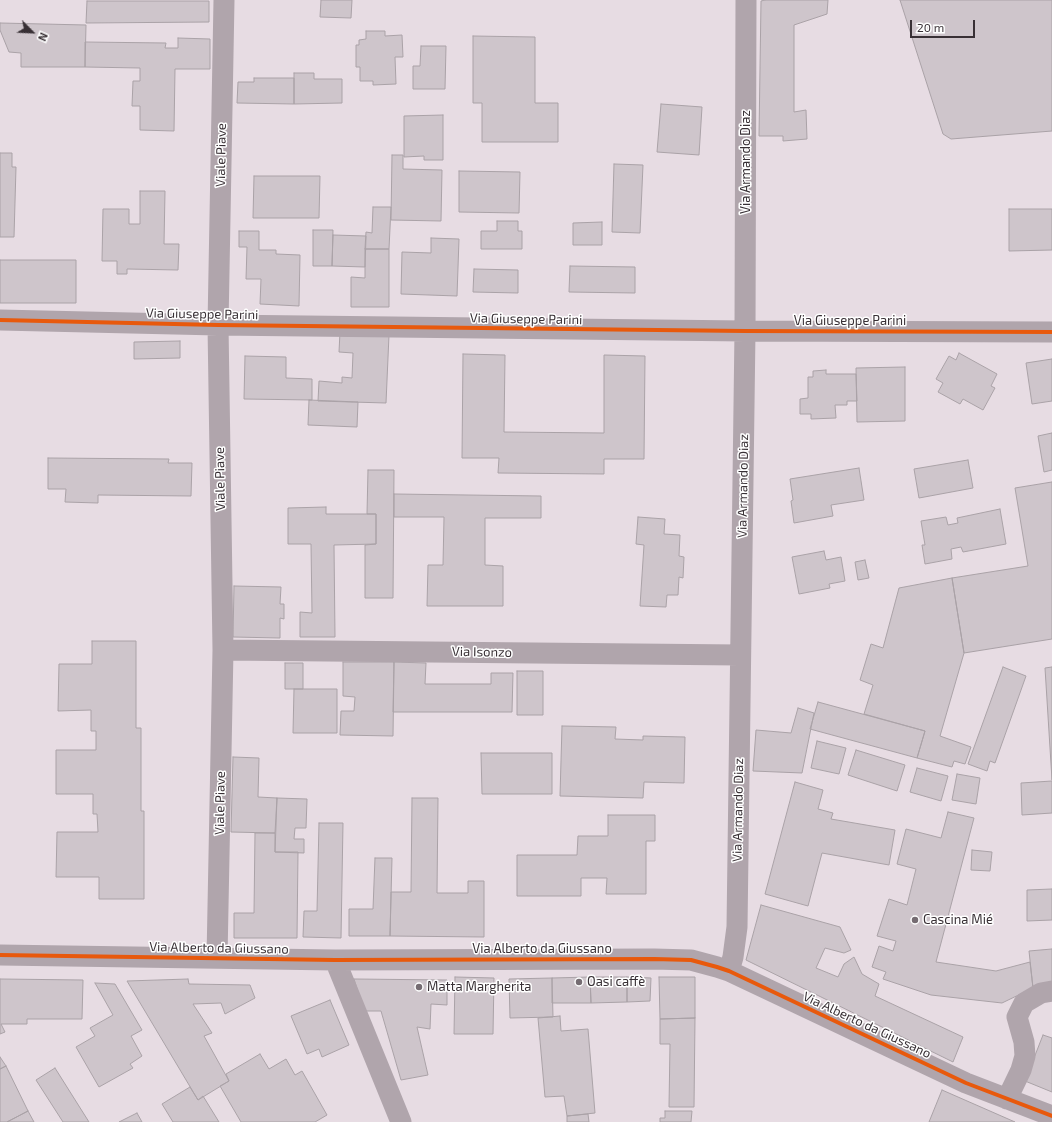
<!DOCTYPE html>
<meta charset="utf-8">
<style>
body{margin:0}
#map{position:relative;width:1052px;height:1122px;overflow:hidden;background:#e7dce3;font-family:"Exo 2",sans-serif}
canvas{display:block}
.north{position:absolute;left:12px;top:12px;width:40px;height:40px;-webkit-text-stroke:3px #fff;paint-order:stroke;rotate:114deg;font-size:11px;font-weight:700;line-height:16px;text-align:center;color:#383035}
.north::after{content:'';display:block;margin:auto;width:14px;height:18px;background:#383035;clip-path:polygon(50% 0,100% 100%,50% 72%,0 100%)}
.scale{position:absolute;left:910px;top:20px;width:65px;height:18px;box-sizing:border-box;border:2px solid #383035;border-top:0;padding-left:5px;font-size:12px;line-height:14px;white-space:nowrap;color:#383035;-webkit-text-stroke:3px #fff;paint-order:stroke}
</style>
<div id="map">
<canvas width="1052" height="1122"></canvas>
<div class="north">N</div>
<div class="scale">20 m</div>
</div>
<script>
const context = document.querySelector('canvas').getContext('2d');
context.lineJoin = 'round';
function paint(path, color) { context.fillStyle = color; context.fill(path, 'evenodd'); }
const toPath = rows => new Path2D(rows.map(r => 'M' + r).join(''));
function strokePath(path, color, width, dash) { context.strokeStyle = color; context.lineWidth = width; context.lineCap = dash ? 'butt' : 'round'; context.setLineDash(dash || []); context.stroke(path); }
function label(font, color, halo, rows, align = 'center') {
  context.font = font + ' "Exo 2",sans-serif'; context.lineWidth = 3; context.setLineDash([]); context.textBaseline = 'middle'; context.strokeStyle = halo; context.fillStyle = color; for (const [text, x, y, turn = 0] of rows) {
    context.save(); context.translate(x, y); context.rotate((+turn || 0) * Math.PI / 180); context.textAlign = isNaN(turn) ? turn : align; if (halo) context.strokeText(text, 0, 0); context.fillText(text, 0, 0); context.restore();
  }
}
const building = toPath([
 [321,0,352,0,351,18,320,17,321,0],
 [765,0,828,0,827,14,794,25,794,112,806,110,807,139,783,141,783,136,759,136,761,1,765,0],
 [900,0,1052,0,1052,131,951,139,943,134,900,0],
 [87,1,209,1,209,22,86,23,87,1],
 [0,23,86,25,85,67,21,67,21,53,9,52,0,30,0,23],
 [366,31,385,31,385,36,402,35,403,57,395,57,396,84,373,85,373,81,360,81,360,67,356,67,356,45,359,45,359,40,366,39,366,31],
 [473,36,535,37,535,103,558,103,558,142,482,142,482,103,473,103,473,36],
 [178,38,210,39,210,69,175,69,174,131,140,130,140,106,132,106,133,81,140,81,140,68,85,67,85,42,166,43,165,48,178,48,178,38],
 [421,46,446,46,445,89,413,89,413,66,420,66,421,46],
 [294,73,314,73,314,79,342,79,342,103,294,104,294,73],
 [254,78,294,78,294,104,237,103,238,82,254,82,254,78],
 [661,104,702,107,699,155,657,152,661,104],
 [443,115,443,160,424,160,424,156,404,157,404,116,443,115],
 [0,153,12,153,12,167,16,167,14,237,0,237,0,153],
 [392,155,403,155,403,169,442,170,441,221,391,220,392,155],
 [614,164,643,165,640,233,612,232,614,164],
 [459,171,520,172,519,213,459,212,459,171],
 [254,176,320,176,319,218,253,218,254,176],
 [140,191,165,191,164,244,179,244,178,270,127,269,127,274,117,274,117,261,102,261,103,209,129,209,129,224,140,224,140,191],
 [373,207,391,207,389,249,365,249,366,232,372,233,373,207],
 [1009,209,1052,209,1052,250,1009,251,1009,209],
 [497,221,518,221,518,231,522,231,522,249,481,249,481,231,497,231,497,221],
 [602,222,602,245,573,245,573,223,602,222],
 [313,230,333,230,332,266,313,266,313,230],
 [239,231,259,231,259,250,276,250,276,254,300,255,299,306,260,304,261,279,246,279,247,247,239,247,239,231],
 [333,235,366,236,365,267,332,266,333,235],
 [431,238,459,239,457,296,401,294,402,252,431,253,431,238],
 [365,249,389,249,389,307,351,307,351,277,365,278,365,249],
 [0,260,76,260,76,303,0,303,0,260],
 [570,266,635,267,635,293,569,292,570,266],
 [474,269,518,270,518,293,473,292,474,269],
 [340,332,389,335,386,403,318,401,319,381,342,383,342,377,352,378,353,353,339,352,340,332],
 [180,341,180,358,134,359,134,342,180,341],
 [959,353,997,374,991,386,995,388,983,410,963,399,960,404,938,392,943,383,936,379,949,356,956,360,959,353],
 [463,354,505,355,504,432,604,433,604,355,645,356,644,459,604,459,604,474,498,473,499,458,462,458,463,354],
 [245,356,286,357,286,378,312,379,312,400,244,399,245,356],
 [1052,359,1052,401,1032,404,1026,363,1052,359],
 [905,367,905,421,857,422,856,368,905,367],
 [826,370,826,374,856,374,857,401,847,401,847,405,835,405,836,418,811,419,811,414,800,414,800,399,808,398,808,377,813,377,813,371,826,370],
 [309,400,358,402,357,427,308,425,309,400],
 [1052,433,1052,470,1044,472,1038,436,1052,433],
 [48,458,169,459,168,463,192,463,191,496,98,495,98,503,65,502,66,489,48,489,48,458],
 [968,460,973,488,919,498,914,469,968,460],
 [859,468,864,500,831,505,833,516,794,523,791,501,793,500,790,479,859,468],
 [368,470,394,470,393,598,365,598,365,545,376,544,376,514,367,514,368,470],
 [1052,482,1052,639,964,653,952,578,1028,566,1015,488,1052,482],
 [394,494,541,496,541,518,485,518,485,565,503,566,503,606,427,606,428,565,443,565,444,517,394,517,394,494],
 [326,507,326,514,376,514,376,544,334,545,335,637,300,637,300,612,312,613,311,544,288,544,288,508,326,507],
 [1000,509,1006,544,963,552,961,547,951,549,952,559,925,564,922,545,925,545,921,521,946,517,948,525,958,523,957,518,1000,509],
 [638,517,665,519,664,534,680,535,679,556,684,557,683,578,679,577,678,595,667,595,666,607,640,606,644,545,636,544,638,517],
 [824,551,826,560,841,557,845,581,829,584,830,588,799,594,792,557,824,551],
 [865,560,869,578,858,580,855,562,865,560],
 [952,578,964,653,940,736,971,747,965,764,954,761,952,767,917,758,925,731,864,714,873,685,860,680,871,644,883,648,899,588,952,578],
 [234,586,281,587,280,604,284,604,284,619,280,618,280,638,233,637,234,586],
 [92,641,136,641,136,728,141,728,141,811,144,811,144,899,99,899,99,877,56,877,57,832,98,832,97,814,93,814,93,794,56,794,56,750,96,750,96,731,91,731,91,710,58,711,59,664,92,664,92,641],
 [343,662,394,662,393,736,340,735,341,711,354,711,355,697,343,696,343,662],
 [394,662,426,663,425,684,491,684,491,673,513,673,512,712,393,712,394,662],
 [285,663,303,663,303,689,285,689,285,663],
 [1003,667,1026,676,995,763,990,761,987,771,968,764,1003,667],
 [1052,667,1052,780,1045,668,1052,667],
 [517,671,543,671,543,715,517,715,517,671],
 [294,689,337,689,337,733,293,733,294,689],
 [818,702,925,731,917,758,810,729,818,702],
 [798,708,814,713,802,773,753,771,756,730,791,733,798,708],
 [562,726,616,727,615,739,643,740,643,736,685,737,684,783,644,782,643,798,560,796,562,726],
 [817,741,846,748,839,774,811,768,817,741],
 [856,750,905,765,897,791,848,775,856,750],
 [481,753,552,753,552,794,482,794,481,753],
 [233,757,259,758,258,797,277,798,275,833,231,832,233,757],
 [917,768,948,776,941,801,910,792,917,768],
 [957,774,980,778,976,804,952,800,957,774],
 [1052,781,1052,813,1022,815,1021,783,1052,781],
 [795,782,823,790,818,809,833,813,831,819,895,830,889,865,822,853,808,906,765,894,795,782],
 [277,798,307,799,306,828,295,828,294,839,304,839,304,853,275,852,277,798],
 [412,798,438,798,437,893,468,893,468,881,484,881,484,937,390,936,391,892,411,892,412,798],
 [948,812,974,818,936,962,996,971,1030,962,1033,988,1002,1003,931,995,883,979,886,972,872,967,879,946,893,951,896,941,877,936,889,899,907,905,916,869,897,864,906,829,941,838,948,812],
 [608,815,655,815,655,841,646,841,646,894,606,894,607,878,581,878,581,896,517,896,517,855,577,855,578,836,608,836,608,815],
 [319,823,343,823,341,938,303,937,304,911,317,911,319,823],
 [255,833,275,833,275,852,298,852,297,938,234,938,234,913,254,913,255,833],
 [972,850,992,852,990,871,971,870,972,850],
 [375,858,392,858,390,936,349,936,349,909,373,909,375,858],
 [1052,889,1052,920,1027,921,1027,890,1052,889],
 [761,905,840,927,851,950,844,953,825,948,816,968,838,977,844,964,854,957,862,974,879,984,875,996,963,1037,953,1062,746,960,761,905],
 [1052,949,1052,982,1033,988,1029,951,1052,949],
 [455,977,494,978,493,1034,454,1034,455,977],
 [590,977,627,977,627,1002,591,1003,590,977],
 [590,977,591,1003,552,1003,552,978,590,977],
 [627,977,651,978,650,1001,627,1002,627,977],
 [659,977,695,977,695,1018,660,1019,659,977],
 [552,978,553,1017,510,1018,509,979,552,978],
 [0,979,83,980,82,1019,27,1019,27,1024,1,1024,5,1032,0,1034,0,979],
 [188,979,189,984,250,985,255,998,225,1014,221,1003,193,1004,212,1033,204,1036,229,1081,198,1100,127,981,188,979],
 [354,979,447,980,447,1005,431,1004,430,1029,417,1027,428,1075,401,1080,381,1011,364,1011,354,979],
 [95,983,115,984,142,1030,131,1036,142,1056,130,1064,133,1068,99,1087,76,1047,95,1036,90,1028,113,1015,95,983],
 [330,1000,349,1045,322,1057,319,1049,307,1054,291,1016,330,1000],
 [560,1016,561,1031,588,1029,595,1113,567,1116,564,1096,545,1097,538,1018,560,1016],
 [695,1018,694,1107,669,1107,670,1044,660,1044,660,1019,695,1018],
 [1043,1035,1052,1038,1052,1092,1025,1081,1043,1035],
 [260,1054,269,1069,286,1059,295,1075,302,1071,327,1115,315,1122,241,1122,220,1086,229,1081,226,1074,260,1054],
 [0,1057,6,1066,0,1069,0,1057],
 [6,1066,28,1111,7,1122,0,1122,0,1069,6,1066],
 [55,1068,89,1122,63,1122,36,1080,55,1068],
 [190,1087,198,1100,203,1096,219,1122,173,1122,162,1104,190,1087],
 [942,1090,1015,1122,929,1122,942,1090],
 [28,1111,34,1122,7,1122,28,1111],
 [665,1111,692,1111,691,1122,660,1122,660,1118,665,1118,665,1111],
 [137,1113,142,1122,119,1122,137,1113],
 [588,1114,589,1122,567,1122,567,1116,588,1114]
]);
const minor = toPath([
 [0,320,218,325,745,331,1052,332],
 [223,650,740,655],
 [0,955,335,960,654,959,691,960,717,967,729,971,966,1083,1052,1116],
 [217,958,223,650,218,325,224,0],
 [335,960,401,1122],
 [729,971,733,957,737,927,745,331,746,0],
 [1007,1099,1021,1070,1025,1056,1024,1042,1017,1017,1024,1003,1041,993,1052,991]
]);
const cycleway = toPath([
 [0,320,218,325,745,331,1052,332],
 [0,955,335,960,654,959,691,960,717,967,729,971,966,1083,1052,1116]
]);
const markers = [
 [915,920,4,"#756c72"],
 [579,982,4,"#756c72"],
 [419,987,4,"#756c72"]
];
const streetNames = [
 ["Viale Piave",221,155,-89],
 ["Via Armando Diaz",746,162,-90],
 ["Via Giuseppe Parini",202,314,1],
 ["Via Giuseppe Parini",526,319,1],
 ["Via Giuseppe Parini",850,321],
 ["Viale Piave",220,479,-91],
 ["Via Armando Diaz",743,486,-89],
 ["Via Isonzo",482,652,1],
 ["Viale Piave",220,803,-89],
 ["Via Armando Diaz",738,810,-89],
 ["Via Alberto da Giussano",219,948,1],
 ["Via Alberto da Giussano",542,949],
 ["Via Alberto da Giussano",867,1025,25]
];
const poiNames = [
 ["Cascina Mié",923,920],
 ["Oasi caffè",587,982],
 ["Matta Margherita",427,987]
];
paint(building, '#cec5cb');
strokePath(building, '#aaa2a7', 1);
strokePath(minor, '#b0a5ac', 21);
strokePath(cycleway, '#e8590c', 4);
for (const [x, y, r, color] of markers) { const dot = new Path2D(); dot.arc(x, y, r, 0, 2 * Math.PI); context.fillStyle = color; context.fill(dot); strokePath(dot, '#fff', 1.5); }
label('13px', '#383035', '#fff', streetNames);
label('13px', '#383035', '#fff', poiNames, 'left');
</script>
